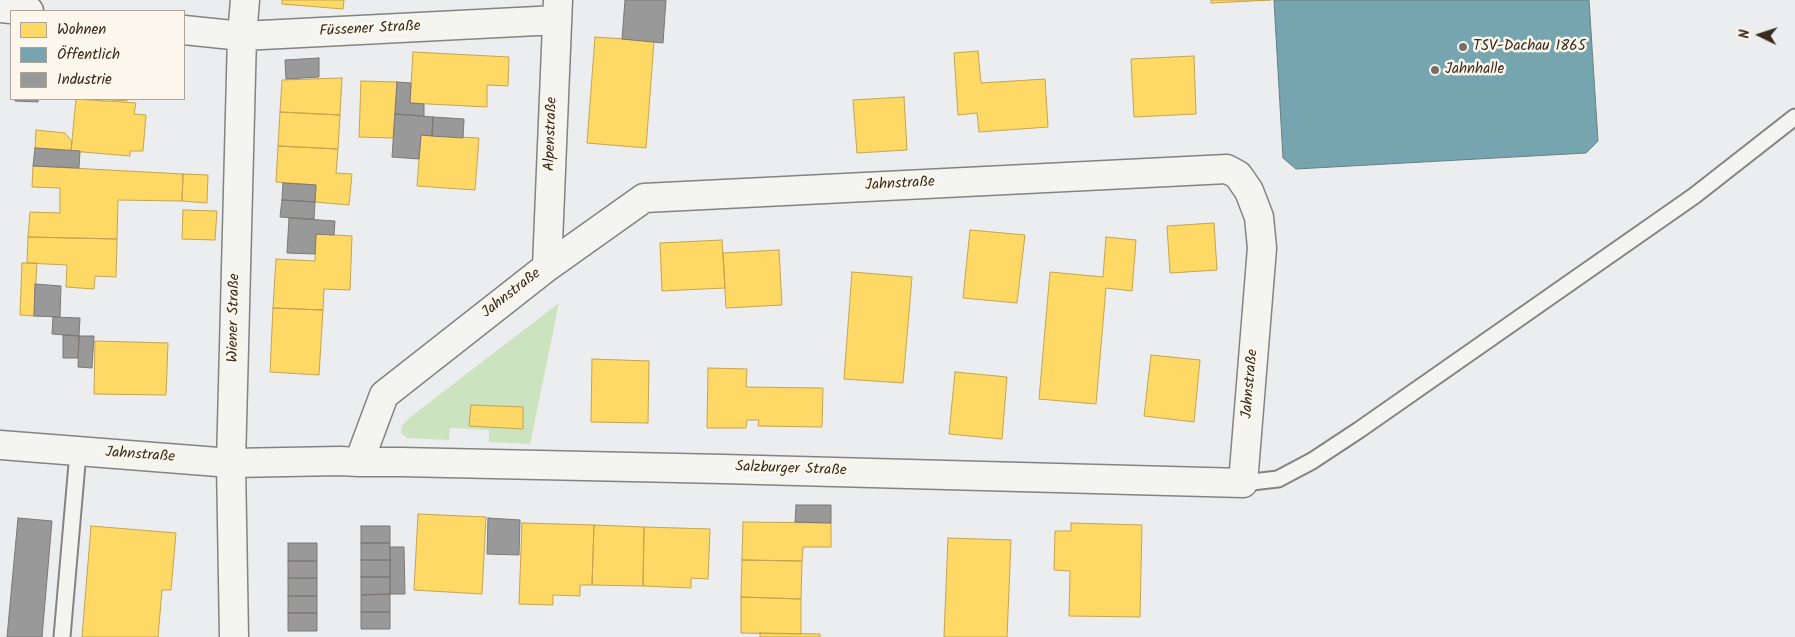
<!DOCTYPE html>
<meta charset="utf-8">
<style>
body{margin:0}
#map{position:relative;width:1795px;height:637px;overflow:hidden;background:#ebedef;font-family:Kalam,sans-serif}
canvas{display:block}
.legend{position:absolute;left:10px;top:10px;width:175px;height:90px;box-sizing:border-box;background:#fbf7ec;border:1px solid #aea59a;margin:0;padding:6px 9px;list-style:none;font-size:15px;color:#3b2a1e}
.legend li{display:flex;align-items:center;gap:10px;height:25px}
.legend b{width:25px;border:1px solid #aea59a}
.north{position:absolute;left:1735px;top:10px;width:50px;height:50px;-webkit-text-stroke:4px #fbf7ec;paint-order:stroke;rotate:274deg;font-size:14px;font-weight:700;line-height:20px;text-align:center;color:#3b2a1e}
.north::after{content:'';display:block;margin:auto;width:18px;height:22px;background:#3b2a1e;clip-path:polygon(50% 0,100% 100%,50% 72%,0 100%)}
</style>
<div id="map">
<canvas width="1795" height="637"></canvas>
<ul class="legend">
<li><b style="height:14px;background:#ffd966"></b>Wohnen</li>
<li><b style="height:14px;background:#76a5af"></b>Öffentlich</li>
<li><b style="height:14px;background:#999"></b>Industrie</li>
</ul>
<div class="north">N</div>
</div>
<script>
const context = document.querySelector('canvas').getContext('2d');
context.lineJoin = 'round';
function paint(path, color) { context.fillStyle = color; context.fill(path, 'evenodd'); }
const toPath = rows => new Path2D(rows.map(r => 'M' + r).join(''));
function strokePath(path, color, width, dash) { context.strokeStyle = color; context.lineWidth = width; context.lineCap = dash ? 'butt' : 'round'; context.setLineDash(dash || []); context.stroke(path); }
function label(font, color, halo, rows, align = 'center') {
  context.font = font + ' Kalam,sans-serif'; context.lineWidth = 5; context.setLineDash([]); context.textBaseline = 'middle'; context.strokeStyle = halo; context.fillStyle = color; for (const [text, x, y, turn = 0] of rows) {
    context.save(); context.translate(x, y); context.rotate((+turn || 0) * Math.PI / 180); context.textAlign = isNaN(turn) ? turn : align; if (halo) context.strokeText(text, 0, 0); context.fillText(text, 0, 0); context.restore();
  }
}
const green = toPath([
 [559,303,530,444,489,442,489,430,450,428,449,440,407,438,401,433,402,426,409,418]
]);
const homes = toPath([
 [282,0,344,0,343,9,282,4,282,0],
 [1211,0,1271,0,1211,3,1211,0],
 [595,37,654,41,646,148,587,143,595,37],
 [978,51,981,83,1045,79,1048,127,979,132,977,113,958,115,954,53,978,51],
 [413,52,509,57,508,86,487,85,487,107,410,103,413,52],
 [1194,56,1196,114,1134,117,1131,59,1194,56],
 [342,78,340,115,280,112,282,80,342,78],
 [361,81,397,82,393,138,359,137,361,81],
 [904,97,907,150,857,153,853,100,904,97],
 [76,99,136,103,134,114,146,115,143,151,130,151,130,156,71,151,76,99],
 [96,99,127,99,127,101,96,99],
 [280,112,340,115,338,149,278,146,280,112],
 [36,130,65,133,72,142,71,151,35,148,36,130],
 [421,135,479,138,475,190,417,186,421,135],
 [278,146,338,149,336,173,352,174,349,205,315,202,316,185,276,182,278,146],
 [33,166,183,174,182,201,118,200,117,239,28,237,30,212,60,213,60,188,32,187,33,166],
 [183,174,208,175,207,203,182,201,183,174],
 [183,210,217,211,215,240,182,239,183,210],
 [1214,223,1217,270,1170,273,1167,226,1214,223],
 [970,230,1025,235,1017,303,963,298,970,230],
 [316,234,352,236,350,290,324,289,323,310,273,308,276,259,315,261,316,234],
 [28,237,117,239,116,277,95,276,94,289,66,287,67,265,27,263,28,237],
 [1106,237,1136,240,1132,291,1106,288,1096,404,1039,399,1050,272,1103,277,1106,237],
 [722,240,725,288,662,291,660,243,722,240],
 [779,250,782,305,726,308,723,253,779,250],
 [22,263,37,263,34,316,20,315,22,263],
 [852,272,912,277,903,383,844,379,852,272],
 [273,308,323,310,319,375,270,372,273,308],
 [95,341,168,343,166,395,94,394,95,341],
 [1151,355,1200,360,1194,422,1144,416,1151,355],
 [592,359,649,361,648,423,591,422,592,359],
 [708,368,747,369,746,387,823,388,822,427,758,426,759,420,747,420,746,428,707,428,708,368],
 [955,372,1007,377,1002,439,949,434,955,372],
 [471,405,523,407,523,429,469,426,471,405],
 [418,514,486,517,482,594,414,590,418,514],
 [743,522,831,523,831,547,803,547,802,561,742,560,743,522],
 [522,523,594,525,592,585,580,585,580,596,553,595,553,605,519,604,522,523],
 [1071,523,1142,525,1140,617,1069,616,1070,571,1054,570,1055,531,1071,531,1071,523],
 [594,525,644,527,643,586,592,585,594,525],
 [91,526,176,533,171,590,162,590,158,637,82,637,91,526],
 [644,527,710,529,708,579,691,578,691,588,643,586,644,527],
 [948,538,1011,540,1007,637,944,637,948,538],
 [742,560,802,561,801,599,741,597,742,560],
 [741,597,801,599,801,634,741,633,741,597],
 [760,633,820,634,820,637,760,637,760,633]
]);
const public = toPath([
 [1274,0,1589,0,1598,141,1586,153,1296,169,1283,158,1274,0]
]);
const industry = toPath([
 [625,0,666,0,663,43,622,39,625,0],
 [319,58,319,77,286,79,285,60,319,58],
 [397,82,411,83,410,103,424,104,424,116,395,114,397,82],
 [15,99,38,99,38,102,15,101,15,99],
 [395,114,433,117,432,136,421,135,419,159,392,157,395,114],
 [433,117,464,119,463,138,432,136,433,117],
 [35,148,80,151,79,168,33,166,35,148],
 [283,183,316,185,315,202,282,200,283,183],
 [282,200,315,202,314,219,280,217,282,200],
 [289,218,335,221,334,235,316,234,315,254,287,253,289,218],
 [35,284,61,286,60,317,34,316,35,284],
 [53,317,80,318,79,336,52,334,53,317],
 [63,335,79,336,78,358,63,358,63,335],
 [79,336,94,336,92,368,78,367,79,336],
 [796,505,831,505,831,523,795,522,796,505],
 [18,518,52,521,42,637,7,637,18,518],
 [488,518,520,520,519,555,487,554,488,518],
 [361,526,390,526,390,543,361,543,361,526],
 [288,543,317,543,317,561,288,561,288,543],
 [361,543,390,543,390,560,361,560,361,543],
 [390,547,404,547,405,594,390,594,390,547],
 [361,560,390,560,390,577,361,577,361,560],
 [288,561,317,561,317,578,288,578,288,561],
 [361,577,390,577,390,594,361,595,361,577],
 [288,578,317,578,317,596,288,596,288,578],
 [390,594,390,612,361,612,361,595,390,594],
 [288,596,317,596,317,613,288,613,288,596],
 [361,612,390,612,390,629,361,629,361,612],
 [288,613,317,613,317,631,288,631,288,613]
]);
const lane = toPath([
 [1243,483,1278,479,1312,461,1359,430,1694,196,1795,117],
 [62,637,78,452]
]);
const street = toPath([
 [0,8,29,11],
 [184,30,242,36,557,20],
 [547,267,558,0],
 [0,445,231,463,340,461,359,462,401,462,723,469,1243,483,1262,248,1259,217,1249,191,1238,175,1227,169,644,198,547,267,384,395,359,462],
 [234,637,231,463,242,36,245,0]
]);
const markers = [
 [1463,47,5,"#796e67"],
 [1435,70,5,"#796e67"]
];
const streetNames = [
 ["Füssener Straße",370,30,-3],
 ["Alpenstraße",552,134,-88],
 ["Jahnstraße",900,185,-3],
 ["Jahnstraße",512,294,-38],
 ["Wiener Straße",235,318,-89],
 ["Jahnstraße",1251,384,-85],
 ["Jahnstraße",140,456,4],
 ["Salzburger Straße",791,470,2]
];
const poiNames = [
 ["TSV-Dachau 1865",1473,47],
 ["Jahnhalle",1445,70]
];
paint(green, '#cbe3be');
paint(homes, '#ffd966');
strokePath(homes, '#c4a450', 1);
paint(public, '#76a5af');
strokePath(public, '#648084', 1);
paint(industry, '#999');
strokePath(industry, '#7d7874', 1);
strokePath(lane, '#858381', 19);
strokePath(street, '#858381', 31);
strokePath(lane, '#f4f4f1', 15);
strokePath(street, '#f4f4f1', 28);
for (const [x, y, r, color] of markers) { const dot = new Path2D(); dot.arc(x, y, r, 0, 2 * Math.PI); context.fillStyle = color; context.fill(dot); strokePath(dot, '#fbf7ec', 2); }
label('15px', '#3b2a1e', '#fbf7ec', streetNames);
label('15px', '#3b2a1e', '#fbf7ec', poiNames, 'left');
</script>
